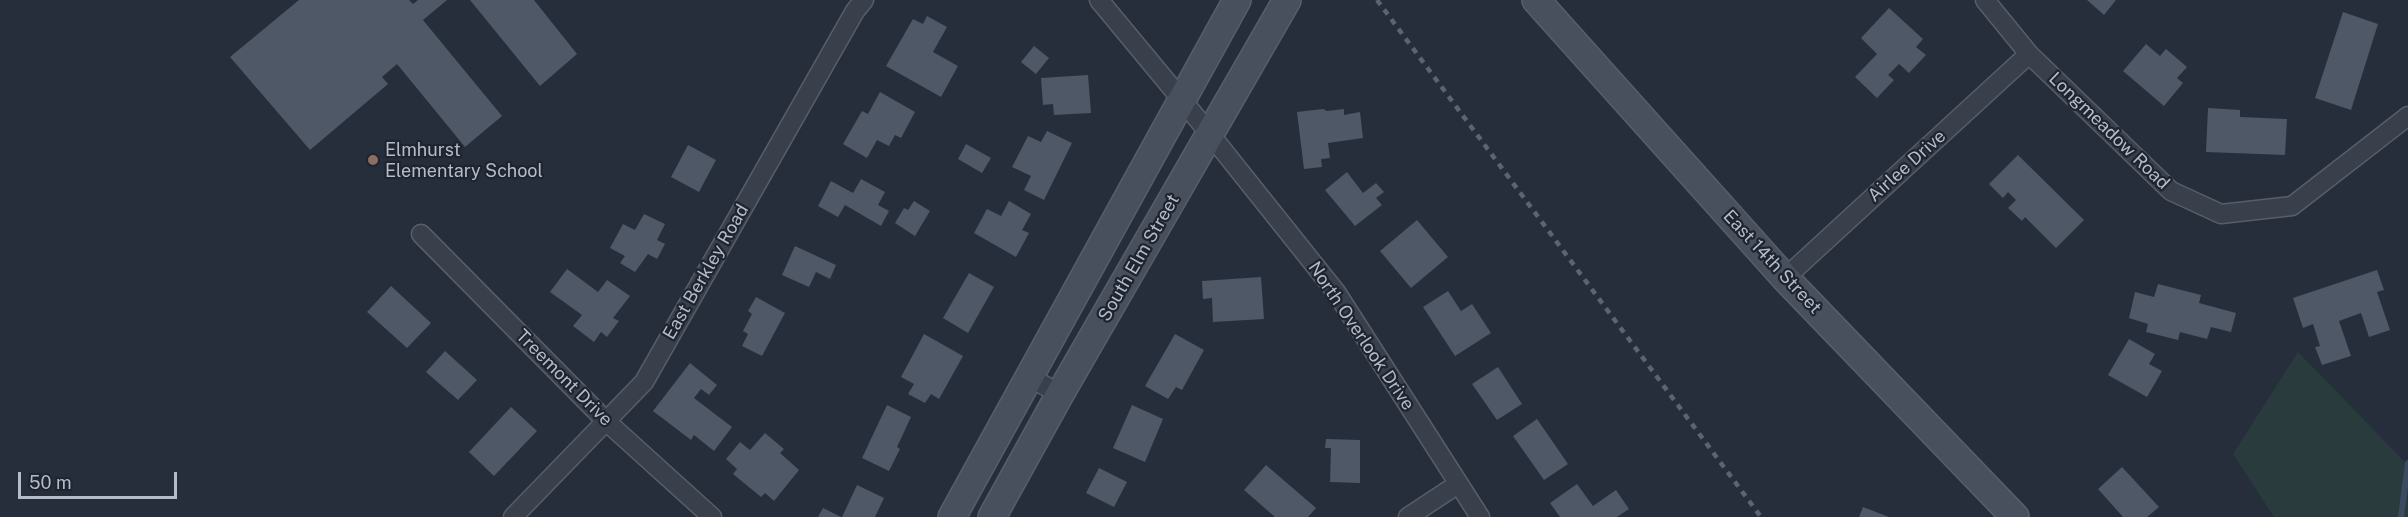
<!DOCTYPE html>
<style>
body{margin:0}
#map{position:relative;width:2408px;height:517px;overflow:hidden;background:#262e3b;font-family:"Public Sans",sans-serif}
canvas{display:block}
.scale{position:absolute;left:18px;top:472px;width:159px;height:27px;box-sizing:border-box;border:3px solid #b5bbc7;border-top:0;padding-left:8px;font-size:18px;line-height:21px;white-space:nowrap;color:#b5bbc7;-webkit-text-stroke:4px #1f2530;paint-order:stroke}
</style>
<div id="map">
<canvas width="2408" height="517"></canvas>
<div class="scale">50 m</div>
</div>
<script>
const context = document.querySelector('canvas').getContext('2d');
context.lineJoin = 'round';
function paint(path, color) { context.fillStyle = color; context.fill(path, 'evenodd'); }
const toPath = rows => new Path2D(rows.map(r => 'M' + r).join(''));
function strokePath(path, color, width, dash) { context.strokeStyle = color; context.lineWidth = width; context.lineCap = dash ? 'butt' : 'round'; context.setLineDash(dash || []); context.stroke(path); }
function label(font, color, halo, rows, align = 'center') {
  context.font = font + ' "Public Sans",sans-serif'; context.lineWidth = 4.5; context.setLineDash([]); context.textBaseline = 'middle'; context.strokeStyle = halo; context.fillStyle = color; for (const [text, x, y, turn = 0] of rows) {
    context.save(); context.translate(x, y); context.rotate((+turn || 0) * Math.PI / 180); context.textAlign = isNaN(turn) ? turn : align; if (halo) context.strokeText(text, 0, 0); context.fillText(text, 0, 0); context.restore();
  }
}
const green = toPath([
 [2298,352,2407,464,2408,463,2408,517,2274,517,2233,454]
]);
const stream = toPath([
 [2401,517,2408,463]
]);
const building = toPath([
 [299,0,409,0,413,4,418,0,447,0,423,20,502,116,465,147,397,64,382,77,388,84,310,150,230,57],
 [470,0,534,0,577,54,540,86],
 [2087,0,2116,0,2104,15],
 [1889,8,1923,39,1916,47,1926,55,1909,73,1899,64,1888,75,1894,80,1877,98,1855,77,1877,54,1861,38],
 [2343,12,2378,24,2351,110,2315,98],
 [927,16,947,27,933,52,958,66,941,97,886,66,913,19,923,24],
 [2146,44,2160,56,2166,49,2187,67,2177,78,2183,83,2164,106,2123,71],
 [1034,46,1049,58,1036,74,1021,62],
 [1088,75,1091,113,1054,115,1053,104,1043,105,1041,78],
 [880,92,915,112,901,138,895,135,889,146,877,140,867,158,843,144,862,111,868,114],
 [2208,108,2240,110,2240,117,2287,119,2285,155,2206,152],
 [1323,109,1327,111,1344,109,1344,115,1360,112,1363,138,1328,143,1330,158,1321,159,1322,167,1304,169,1297,112],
 [1047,131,1072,143,1044,200,1024,190,1031,176,1012,167,1028,136,1041,142],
 [966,144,991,158,982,173,958,159],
 [688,145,716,160,699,192,671,177],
 [2018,155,2084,220,2056,248,2025,217,2022,221,2008,208,2016,200,2008,192,2003,198,1989,184],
 [1347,172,1363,193,1376,183,1384,192,1376,198,1382,205,1355,226,1325,190],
 [861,179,885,192,878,205,889,211,881,226,845,205,838,217,818,206,831,181,853,193],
 [914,201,930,211,915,236,895,223,904,208,908,210],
 [1009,201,1031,214,1022,230,1029,233,1016,257,974,233,987,209,1001,216],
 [644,214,665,224,657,240,665,244,657,259,648,254,635,272,620,263,625,256,610,248,623,224,635,230],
 [1417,220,1448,257,1411,288,1380,251],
 [795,246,836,265,830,279,816,272,809,287,782,275],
 [567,269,598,292,607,280,630,296,613,318,619,321,607,337,601,332,594,342,573,326,582,315,550,292],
 [2377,270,2384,290,2377,292,2390,330,2369,337,2361,313,2339,321,2351,356,2322,365,2315,347,2320,346,2313,324,2303,328,2293,298],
 [969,273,994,287,968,333,943,318],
 [1261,277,1264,319,1213,322,1212,298,1203,299,1202,281],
 [2158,284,2201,295,2199,303,2236,313,2231,332,2211,327,2207,339,2180,332,2178,340,2146,332,2148,324,2129,318,2135,292,2154,297],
 [391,286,431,323,407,348,367,312],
 [1448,291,1461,311,1472,304,1491,333,1455,356,1423,307],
 [756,297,785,313,762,356,742,346,748,334,743,331,752,314,748,311],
 [924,334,963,356,939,399,931,394,925,403,908,394,914,384,901,377],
 [1175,334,1204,350,1182,390,1176,387,1168,399,1145,386],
 [2129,339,2155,354,2149,364,2162,371,2147,397,2108,375],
 [445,351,477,380,458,400,426,372],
 [690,363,717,385,709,395,701,389,694,398,732,427,714,451,694,435,691,440,653,411],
 [1498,367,1522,404,1497,420,1472,384],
 [887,405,911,417,897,447,900,449,889,471,862,458],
 [1132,405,1163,419,1145,462,1113,448],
 [511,407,537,431,494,476,469,452],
 [1537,419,1568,464,1544,480,1513,436],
 [765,433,784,449,780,453,799,470,774,501,765,493,761,497,733,474,737,469,726,459,740,442,750,450],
 [1326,439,1360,440,1360,483,1330,482,1331,448,1325,448],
 [1266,465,1316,508,1308,517,1275,517,1244,490],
 [2122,467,2159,507,2147,517,2123,517,2098,489],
 [1099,468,1127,482,1114,507,1086,493],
 [1577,484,1593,506,1616,490,1629,509,1617,517,1560,517,1550,503],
 [857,485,884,498,875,517,842,517],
 [1863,507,1889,517,1859,517],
 [823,508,841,517,818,517]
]);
const street = toPath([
 [1099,0,1210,134,1336,292,1480,517],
 [1985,0,2029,54,2171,191,2221,214,2292,206,2408,116],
 [421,234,607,422,712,517],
 [1785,278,2029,54],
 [1029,377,1060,394],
 [513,517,644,382,855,11,864,0],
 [1408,517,1458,484]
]);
const secondary = toPath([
 [1536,0,1785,278,2015,517],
 [952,517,1237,0],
 [992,517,1060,394,1287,0]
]);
const rail = toPath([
 [1377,0,1761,517]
]);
const markers = [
 [373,160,6,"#8d6e63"]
];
const streetNames = [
 ["Longmeadow Road",2109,131,44],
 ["Airlee Drive",1907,166,-42],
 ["South Elm Street",1139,258,-60],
 ["East 14th Street",1772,262,47],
 ["East Berkley Road",706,272,-60],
 ["North Overlook Drive",1361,336,56],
 ["Treemont Drive",564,378,45]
];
const poiNames = [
 ["Elmhurst",385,150],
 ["Elementary School",385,171]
];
paint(green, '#293b3d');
strokePath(stream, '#3d4b62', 6);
paint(building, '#4e5867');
strokePath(street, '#585e69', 21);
strokePath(secondary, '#585e69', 30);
strokePath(street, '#3a404b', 18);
strokePath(secondary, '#48505e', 27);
strokePath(rail, '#5c6472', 4.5, [6, 6]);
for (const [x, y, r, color] of markers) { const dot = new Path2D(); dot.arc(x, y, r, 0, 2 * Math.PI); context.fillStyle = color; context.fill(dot); strokePath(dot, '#1f2530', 2); }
label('18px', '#b5bbc7', '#1f2530', streetNames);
label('18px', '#b5bbc7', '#1f2530', poiNames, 'left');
</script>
